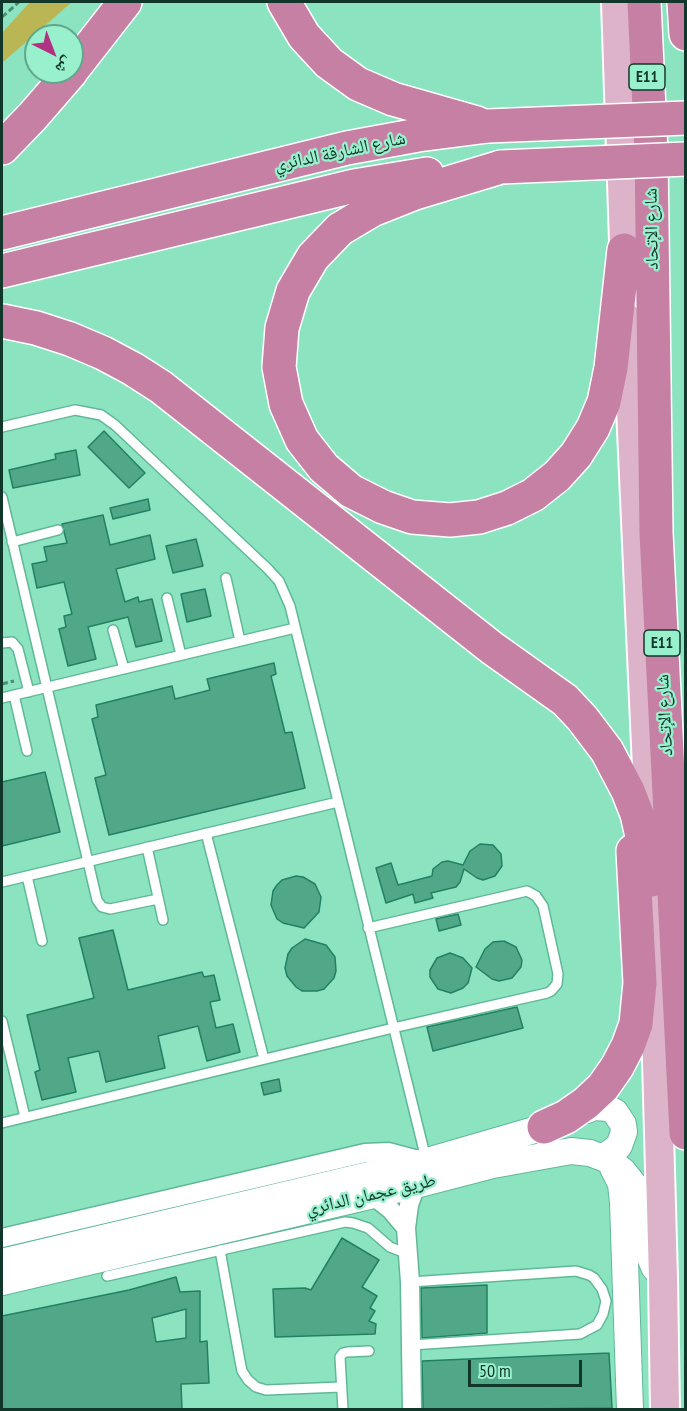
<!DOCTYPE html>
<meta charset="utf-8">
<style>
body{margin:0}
#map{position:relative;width:687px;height:1411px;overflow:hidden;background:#8be3c0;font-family:"PT Sans Narrow","Noto Naskh Arabic",sans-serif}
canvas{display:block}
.frame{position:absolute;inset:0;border:3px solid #11372a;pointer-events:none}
.north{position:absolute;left:24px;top:24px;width:60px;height:60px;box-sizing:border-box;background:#98f0cd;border:2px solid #62a68c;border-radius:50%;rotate:138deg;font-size:16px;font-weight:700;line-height:24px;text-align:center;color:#11372a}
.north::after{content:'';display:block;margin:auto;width:21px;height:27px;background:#b13280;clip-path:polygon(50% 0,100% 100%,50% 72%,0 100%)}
.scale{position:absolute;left:468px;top:1360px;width:114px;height:27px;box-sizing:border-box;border:3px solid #11372a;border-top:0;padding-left:8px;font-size:18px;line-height:21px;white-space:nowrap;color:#11372a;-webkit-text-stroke:4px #98f0cd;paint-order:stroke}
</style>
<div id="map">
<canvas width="687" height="1411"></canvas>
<div class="frame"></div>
<div class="north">ش</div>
<div class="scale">50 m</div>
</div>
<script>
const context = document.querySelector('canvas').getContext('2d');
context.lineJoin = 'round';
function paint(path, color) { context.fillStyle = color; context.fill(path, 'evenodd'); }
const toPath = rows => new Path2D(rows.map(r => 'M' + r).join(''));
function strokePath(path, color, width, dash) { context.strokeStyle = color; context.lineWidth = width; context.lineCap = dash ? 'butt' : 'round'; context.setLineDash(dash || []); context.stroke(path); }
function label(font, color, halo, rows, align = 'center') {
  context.font = font + ' "PT Sans Narrow","Noto Naskh Arabic",sans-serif'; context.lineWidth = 4.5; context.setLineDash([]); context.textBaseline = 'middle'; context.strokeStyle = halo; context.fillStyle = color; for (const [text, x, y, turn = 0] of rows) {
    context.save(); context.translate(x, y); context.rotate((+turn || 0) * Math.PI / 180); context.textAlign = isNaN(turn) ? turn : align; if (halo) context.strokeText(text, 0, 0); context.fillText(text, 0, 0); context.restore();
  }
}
const green = toPath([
 [30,2,72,2,2,63,2,33]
]);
const building = toPath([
 [104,431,145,473,129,488,88,447,104,431],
 [76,450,80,475,13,488,9,470,56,459,55,454,76,450],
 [148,499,150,510,113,519,110,508,148,499],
 [103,515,110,545,150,535,155,559,116,569,125,602,138,597,139,602,152,599,162,641,136,647,128,617,88,627,96,659,68,666,59,629,66,627,64,616,72,614,64,582,37,588,32,564,47,561,44,547,67,543,62,524,103,515],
 [196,539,203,566,173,573,166,546,196,539],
 [205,589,211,616,187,622,181,594,205,589],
 [274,663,276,674,271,676,285,733,292,732,305,788,109,835,95,778,106,775,92,719,98,717,96,705,172,686,175,699,210,690,207,679,274,663],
 [45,772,60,832,2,846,2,782,45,772],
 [480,844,493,845,501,854,502,866,495,876,483,880,477,878,464,869,460,882,456,887,431,893,433,898,415,903,413,894,386,903,376,868,391,863,398,885,432,876,433,869,442,862,448,861,463,865,470,851,480,844],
 [296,876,303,877,315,884,321,897,319,912,304,928,283,923,277,919,271,905,273,891,277,885,282,880,296,876],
 [458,914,461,925,439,931,436,919,458,914],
 [113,930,128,990,202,972,204,977,214,975,220,1000,210,1002,216,1028,233,1024,240,1052,207,1061,198,1026,158,1036,165,1068,106,1082,99,1051,68,1058,76,1092,42,1100,35,1072,40,1070,27,1015,94,998,79,938,113,930],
 [305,939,326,945,335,957,336,971,334,978,324,989,317,991,302,991,296,987,287,976,285,968,288,954,292,948,305,939],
 [504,941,516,947,522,960,521,967,512,978,499,981,492,979,476,967,485,949,493,942,504,941],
 [450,953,463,958,472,968,468,983,463,988,451,993,438,989,430,977,430,970,437,958,450,953],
 [517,1007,523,1028,433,1051,427,1027,517,1007],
 [279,1079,281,1091,264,1095,261,1083,279,1079],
 [342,1238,379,1260,362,1287,377,1296,370,1308,375,1311,369,1321,376,1324,375,1334,275,1337,273,1289,305,1288,311,1290,342,1238],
 [176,1277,180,1292,200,1291,200,1342,207,1341,209,1383,181,1384,182,1410,2,1410,2,1316,129,1290,176,1277],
 [186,1309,186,1338,156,1342,152,1318,186,1309],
 [487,1285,487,1333,422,1338,421,1288,487,1285],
 [609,1353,612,1408,423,1410,422,1361,609,1353]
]);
const path = toPath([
 [2,17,19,2],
 [2,684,14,681]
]);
const lane = toPath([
 [2,427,75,410,101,415,115,425,267,568,279,581,290,606,426,1159],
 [2,497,97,900,102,907,110,909,158,899],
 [12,542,58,530],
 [226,578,240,641],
 [167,598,181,655],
 [113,630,124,669],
 [2,643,12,642,18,649,29,692],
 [14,695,27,751],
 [2,698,295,628],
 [206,833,264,1059],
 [147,847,163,920],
 [27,876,42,941],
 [2,882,338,802],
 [2,1021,25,1117],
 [2,1123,393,1028,547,993,551,991,557,984,558,974,543,906,536,896,527,891,368,928],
 [220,1250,240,1361,242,1371,248,1380,256,1387,266,1390,341,1387],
 [107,1276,345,1222,353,1223,368,1228,390,1247,408,1254],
 [410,1282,576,1271,589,1275,594,1278,602,1289,606,1301,603,1314,597,1325,580,1334,411,1345],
 [343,1410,340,1357,343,1353,347,1352,369,1351]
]);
const street = toPath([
 [372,1195,391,1210,406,1228],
 [2,1238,365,1153,388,1152,422,1161],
 [412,1410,410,1282,406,1228,409,1205,416,1185]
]);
const secondary = toPath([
 [587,1110,594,1107,608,1108,615,1112,623,1124,624,1132,619,1146,607,1155,600,1156],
 [613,1168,621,1184,623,1203,630,1410],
 [2,1262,424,1162,562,1122],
 [2,1282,416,1185,493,1165,571,1151,590,1153,608,1160,623,1171,635,1186,643,1203,650,1257,654,1267,663,1278]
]);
const primary = toPath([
 [616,2,625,272],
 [627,318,652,880,663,1278,665,1410]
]);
const highway = toPath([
 [284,2,304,36,329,63,358,84,393,99,477,123],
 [644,2,651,152,656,533,686,1133],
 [684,2,686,34],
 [72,70,125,2],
 [2,148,32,117,71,72],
 [501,167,415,193,372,210,340,229,313,257,293,291,282,328,279,367,286,404,302,440,324,468,351,491,383,507,412,517,450,520,479,517,507,508,533,495,557,476,576,455,593,428,604,402,611,368,624,250],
 [2,233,347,148,418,135,488,126],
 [2,271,354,186,427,174],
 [2,321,36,328,70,339,103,353,133,369,161,387,492,648,565,700,582,718,607,751,628,791,637,814,652,880],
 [544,1127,566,1117,586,1103,603,1087,617,1067,628,1046,636,1024,640,983,633,851]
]);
const highwayBridge = toPath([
 [488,126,686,118],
 [501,167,686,159]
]);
const shields = [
 [647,77,36],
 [662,643,36]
];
const shieldNames = [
 ["E11",647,77],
 ["E11",662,643]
];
const streetNames = [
 ["شارع الشارقة الدائري",340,152,-12],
 ["شارع الإتحاد",652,229,-91],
 ["شارع الإتحاد",665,715,-93],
 ["طريق عجمان الدائري",371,1195,-13]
];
paint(green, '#bab653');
paint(building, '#50a888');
strokePath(building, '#228162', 1.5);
strokePath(lane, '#60b897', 12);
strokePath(street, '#60b897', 21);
strokePath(secondary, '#60b897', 28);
strokePath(primary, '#fff', 32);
strokePath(highway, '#fff', 36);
strokePath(path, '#4d8c74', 3, [6, 3]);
strokePath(lane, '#fff', 9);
strokePath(street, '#fff', 18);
strokePath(secondary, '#fff', 26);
strokePath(primary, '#dcb3c8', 28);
strokePath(highway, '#c580a4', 33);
strokePath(highwayBridge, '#fff', 36, []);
strokePath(highwayBridge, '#c580a4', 33);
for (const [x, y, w] of shields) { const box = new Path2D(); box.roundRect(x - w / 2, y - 13, w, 26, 4.5); context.fillStyle = '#98f0cd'; context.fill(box); strokePath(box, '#11372a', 1.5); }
label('bold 16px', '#11372a', null, shieldNames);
label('18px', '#11372a', '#98f0cd', streetNames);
</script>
